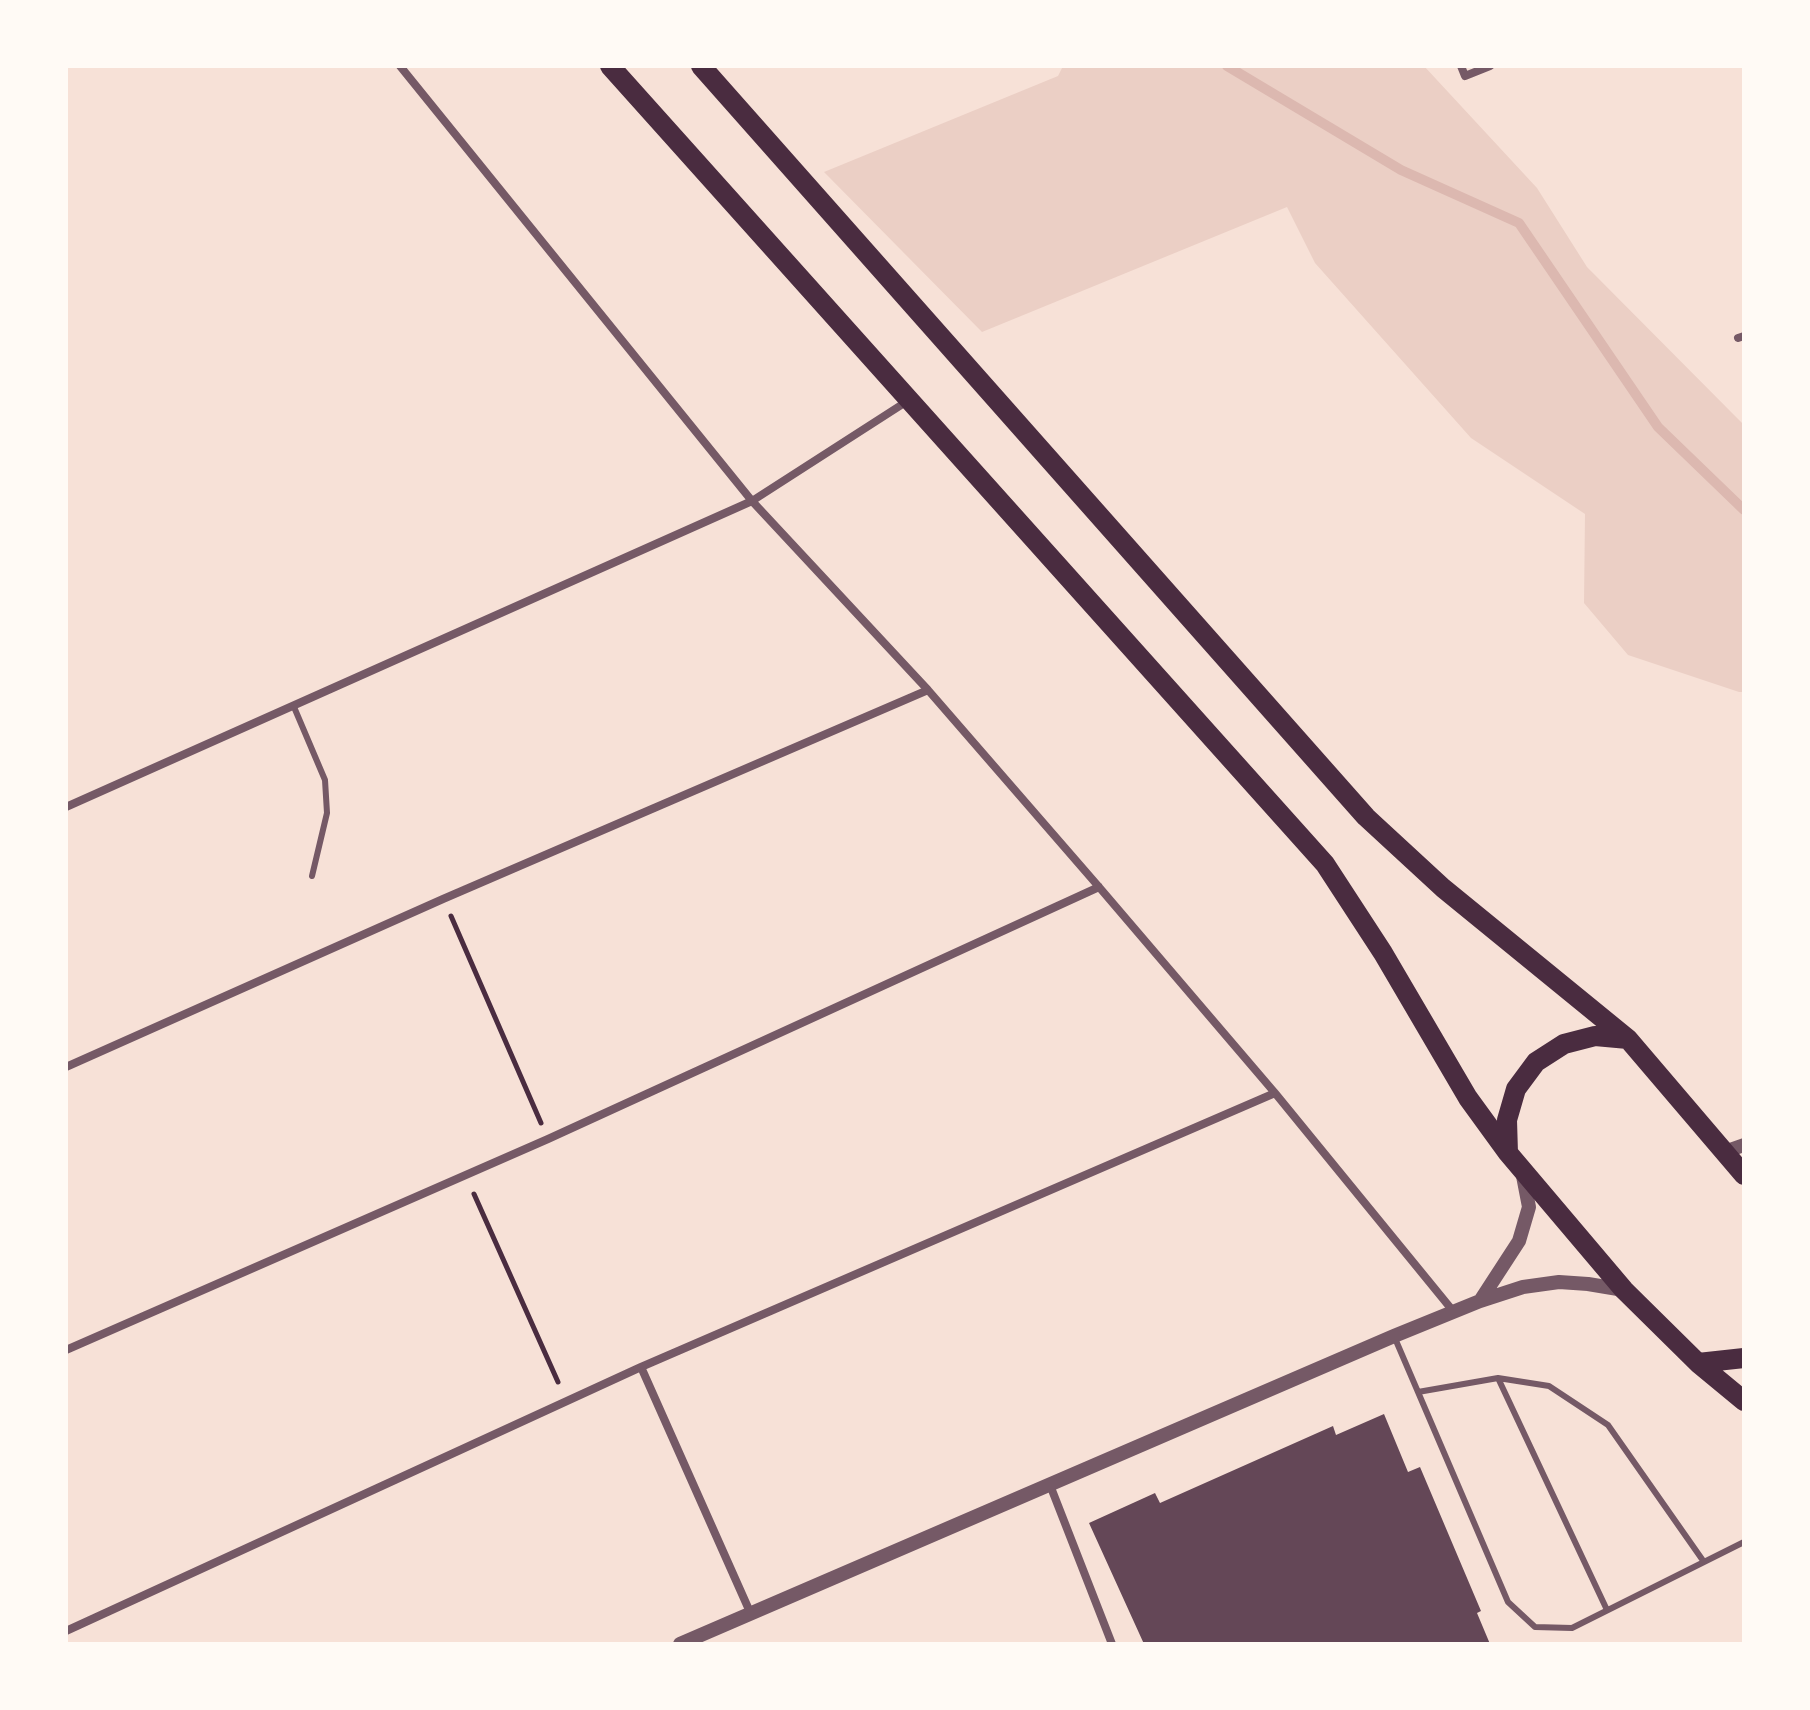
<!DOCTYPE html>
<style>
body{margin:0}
#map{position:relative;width:1810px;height:1710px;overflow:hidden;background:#f7e1d7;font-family:Raleway,sans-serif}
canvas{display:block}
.frame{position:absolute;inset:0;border:68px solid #fffaf5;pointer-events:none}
</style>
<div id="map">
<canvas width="1810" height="1710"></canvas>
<div class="frame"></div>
</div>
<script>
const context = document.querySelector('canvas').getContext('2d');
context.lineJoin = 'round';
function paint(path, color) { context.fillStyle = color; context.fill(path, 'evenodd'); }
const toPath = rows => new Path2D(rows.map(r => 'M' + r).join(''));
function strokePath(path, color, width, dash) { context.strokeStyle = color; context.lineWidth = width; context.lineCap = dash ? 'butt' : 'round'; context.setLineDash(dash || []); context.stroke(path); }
const green = toPath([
 [1063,66,1424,66,1537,188,1587,267,1744,425,1744,692,1739,692,1628,655,1584,603,1585,514,1471,438,1315,263,1287,207,982,332,824,172,1058,76]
]);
const stream = toPath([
 [1227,66,1401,170,1519,223,1658,427,1744,510]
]);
const building = toPath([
 [1384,1414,1408,1472,1420,1467,1481,1611,1477,1613,1490,1644,1144,1644,1089,1523,1155,1493,1160,1503,1333,1426,1336,1435]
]);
const path = toPath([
 [451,916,541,1123],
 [474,1194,558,1382]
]);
const service = toPath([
 [294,707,325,780,327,813,312,876],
 [1394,1336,1508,1602,1535,1627,1572,1628,1744,1542],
 [1498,1378,1607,1610],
 [1418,1392,1498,1378,1549,1386,1608,1425,1704,1562]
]);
const minor = toPath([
 [400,66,752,501,928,690,1099,887,1275,1093,1453,1311],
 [1461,66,1465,76,1490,66],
 [1738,338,1744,336],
 [66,807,752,501,909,400],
 [66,1067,443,899,928,690],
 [66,1350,548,1139,1099,887],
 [641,1367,750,1612],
 [1050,1485,1112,1644],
 [66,1631,641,1367,1275,1093]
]);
const tertiary = toPath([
 [1724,1152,1744,1145],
 [1480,1301,1519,1241,1529,1207,1522,1171],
 [680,1644,1394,1336,1480,1301,1523,1287,1559,1282,1588,1284,1624,1290]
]);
const primary = toPath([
 [610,66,1325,864,1383,953,1468,1098,1508,1153,1624,1290,1698,1363,1744,1401],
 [701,66,1366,817,1443,888,1628,1039,1744,1175],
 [1508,1153,1507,1120,1516,1089,1536,1062,1564,1044,1595,1036,1628,1039],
 [1698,1363,1744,1358]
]);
paint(green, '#ebcfc5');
strokePath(stream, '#dcb8b0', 10);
paint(building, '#644757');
strokePath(path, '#4a2c40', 5);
strokePath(service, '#755966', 6);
strokePath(minor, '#755966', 8);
strokePath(tertiary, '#755966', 14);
strokePath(primary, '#4a2c40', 20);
</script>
